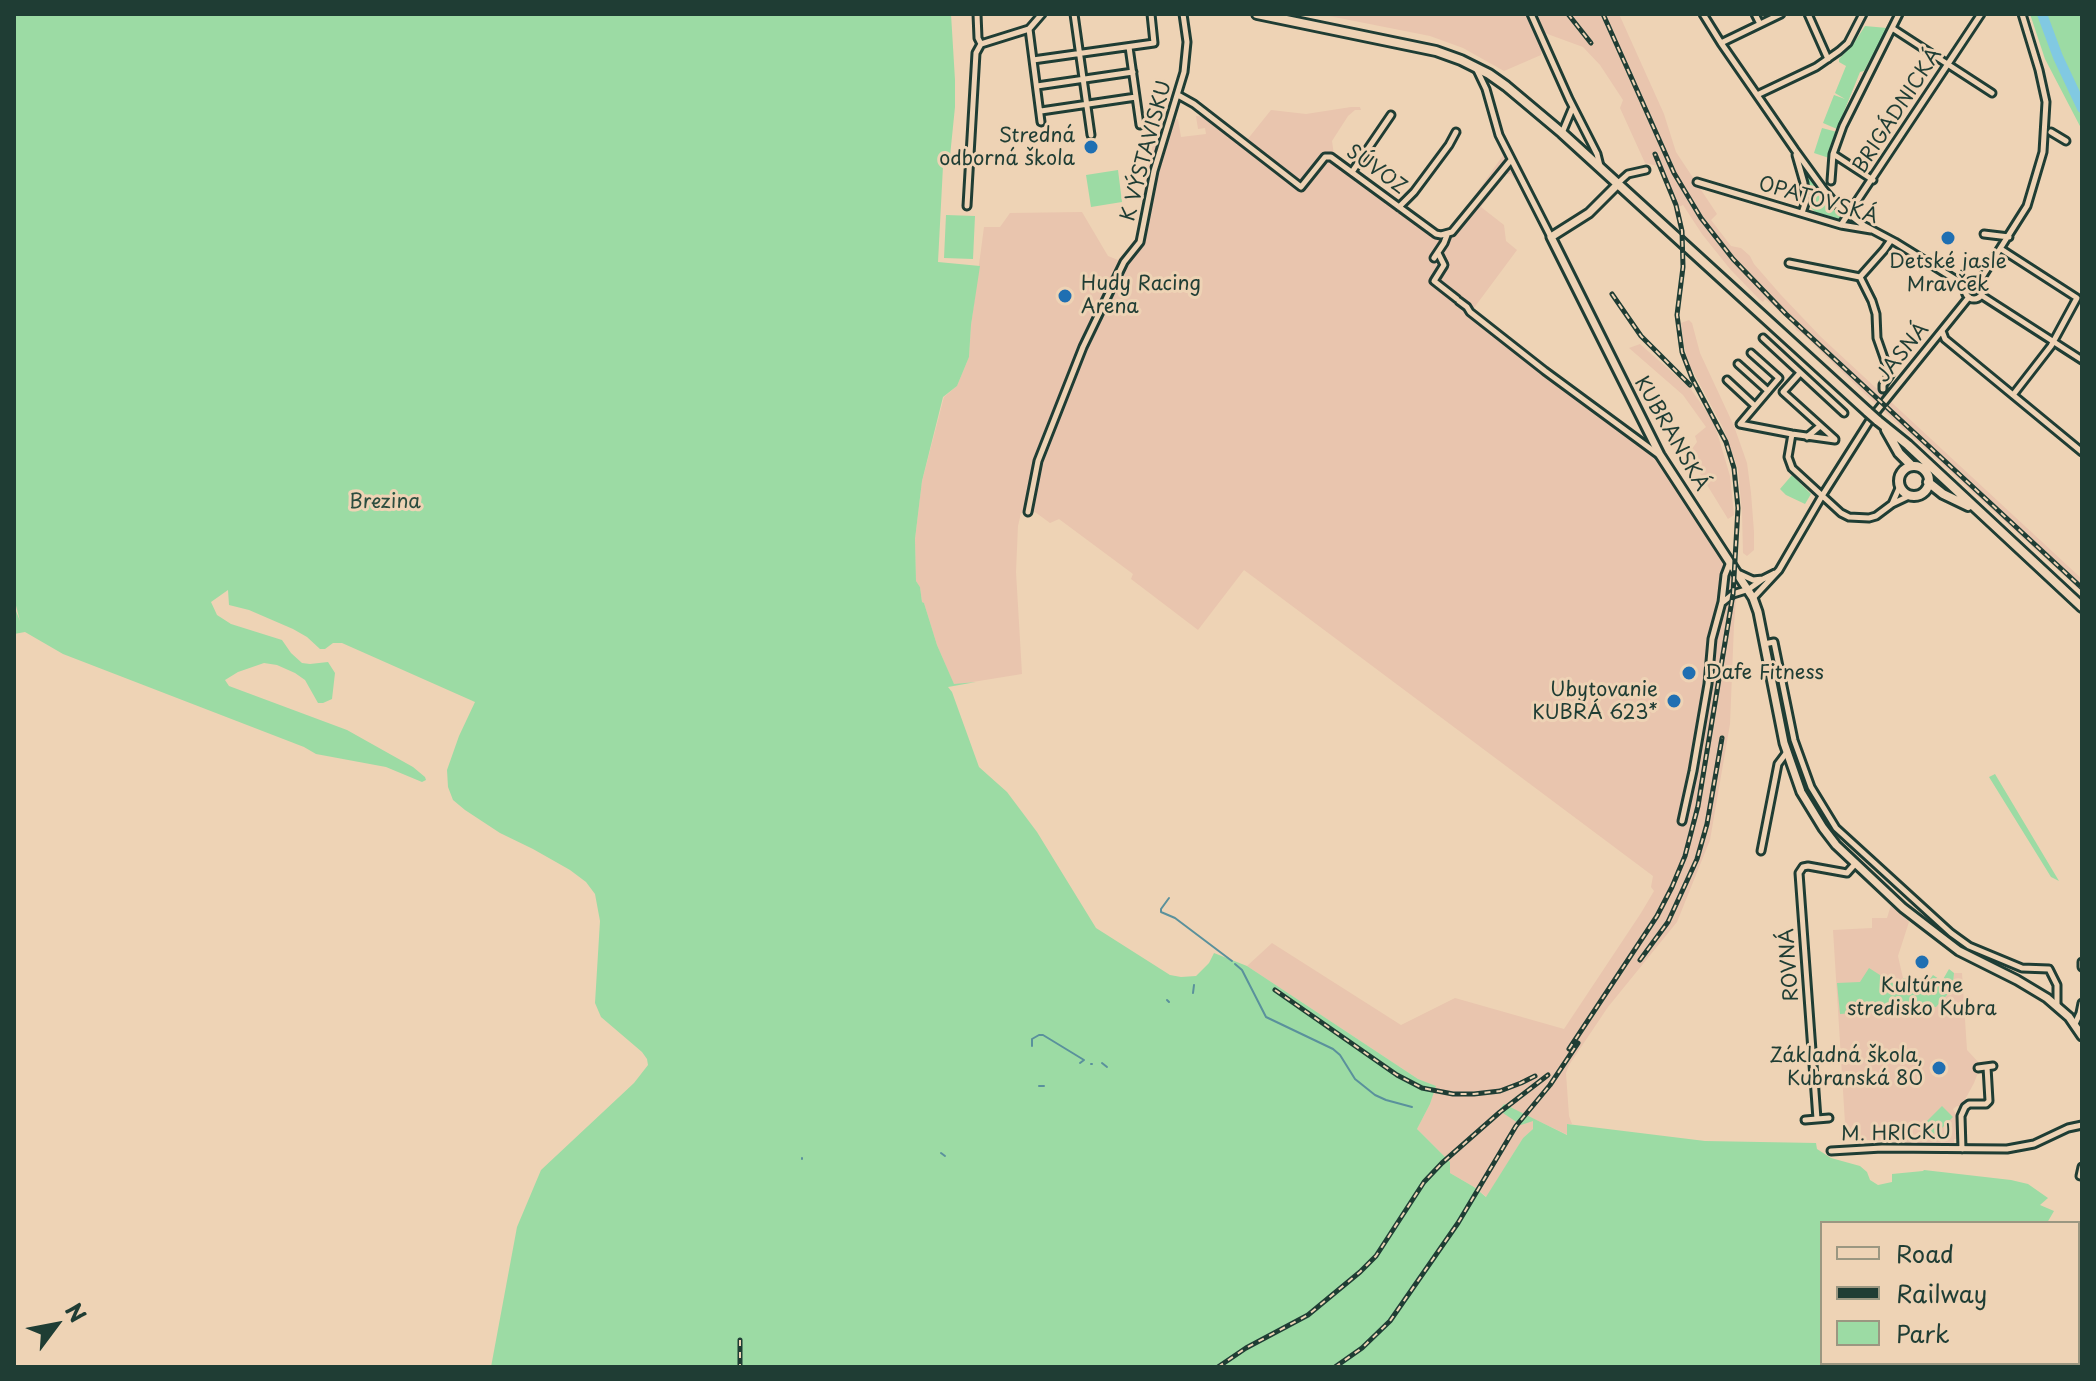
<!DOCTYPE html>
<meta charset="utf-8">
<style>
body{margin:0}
#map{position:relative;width:2096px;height:1381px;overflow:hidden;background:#eed3b5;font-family:"Playpen Sans",sans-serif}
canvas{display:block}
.frame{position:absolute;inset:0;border:16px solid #1f3d34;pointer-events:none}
.legend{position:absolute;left:1820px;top:1221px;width:260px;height:144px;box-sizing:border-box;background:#eed3b5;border:2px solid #9b9781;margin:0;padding:10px 14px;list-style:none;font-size:24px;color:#1f3d34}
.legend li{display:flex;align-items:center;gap:16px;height:40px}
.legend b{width:40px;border:2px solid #9b9781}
.north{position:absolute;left:16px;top:1285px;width:80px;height:80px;-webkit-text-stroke:6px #eed3b5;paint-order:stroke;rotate:58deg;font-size:22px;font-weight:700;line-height:32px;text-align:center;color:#1f3d34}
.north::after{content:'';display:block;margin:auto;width:28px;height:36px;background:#1f3d34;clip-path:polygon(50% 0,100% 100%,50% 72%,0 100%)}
</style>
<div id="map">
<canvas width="2096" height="1381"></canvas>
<div class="frame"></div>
<ul class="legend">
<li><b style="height:10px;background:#eed3b5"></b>Road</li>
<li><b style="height:10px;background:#1f3d34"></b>Railway</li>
<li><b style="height:22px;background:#9cdba4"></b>Park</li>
</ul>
<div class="north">N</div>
</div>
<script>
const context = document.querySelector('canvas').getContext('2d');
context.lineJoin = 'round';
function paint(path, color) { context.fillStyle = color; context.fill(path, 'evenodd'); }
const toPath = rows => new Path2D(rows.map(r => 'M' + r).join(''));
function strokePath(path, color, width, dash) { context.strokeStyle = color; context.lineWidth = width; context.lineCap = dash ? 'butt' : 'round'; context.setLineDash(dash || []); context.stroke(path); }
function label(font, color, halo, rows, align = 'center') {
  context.font = font + ' "Playpen Sans",sans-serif'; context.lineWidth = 6; context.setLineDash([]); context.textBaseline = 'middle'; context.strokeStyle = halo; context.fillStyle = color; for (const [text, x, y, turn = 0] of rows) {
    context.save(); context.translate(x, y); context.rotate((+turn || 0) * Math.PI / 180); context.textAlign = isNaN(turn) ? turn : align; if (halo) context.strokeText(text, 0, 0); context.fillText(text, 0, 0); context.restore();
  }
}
const built = toPath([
 [1319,14,1619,14,1664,114,1676,152,1717,214,1711,220,1731,246,1741,248,1750,256,1754,264,1781,295,1821,337,2082,579,2082,592,1864,393,1804,335,1796,330,1794,325,1770,303,1765,299,1763,302,1759,299,1730,269,1702,234,1683,205,1679,207,1686,239,1680,234,1673,205,1658,166,1645,163,1620,108,1623,100,1600,65,1583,47,1542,32,1541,55,1504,71,1463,48,1430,36],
 [1351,107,1360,107,1361,110,1355,110,1348,116,1332,141,1334,155,1437,230,1444,230,1454,225,1504,154,1519,183,1510,174,1506,174,1481,207,1504,225,1506,241,1517,250,1468,316,1658,461,1740,581,1738,596,1736,599,1734,625,1730,724,1710,840,1677,922,1608,1007,1569,1065,1566,1073,1569,1116,1572,1124,1568,1124,1568,1135,1504,1105,1521,1125,1531,1120,1533,1121,1533,1129,1523,1138,1487,1197,1474,1187,1450,1173,1450,1162,1417,1129,1430,1104,1435,1086,1418,1079,1247,966,1272,943,1401,1025,1455,998,1564,1029,1641,913,1654,891,1651,887,1653,876,1244,570,1198,630,1131,579,1133,574,1059,519,1050,523,1035,512,1021,513,1018,526,1016,572,1022,674,954,685,937,645,924,603,922,602,920,587,916,581,915,539,922,481,944,397,957,386,969,357,971,325,984,227,1000,227,1010,213,1082,212,1108,256,1118,260,1123,254,1130,251,1136,241,1148,165,1152,147,1158,136,1161,135,1165,123,1178,119,1181,137,1206,134,1205,128,1198,129,1196,116,1205,117,1224,132,1224,127,1247,140,1271,110,1306,114],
 [1689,320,1692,323,1700,353,1734,426,1747,463,1751,493,1754,532,1754,550,1747,556,1743,553,1742,513,1738,469,1722,426,1690,366,1684,346,1681,323],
 [1640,344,1690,388,1714,422,1730,476,1734,515,1728,519,1688,454,1697,442,1695,436,1706,427,1683,395,1629,348],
 [1891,905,1909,922,1898,956,1910,1009,1953,984,1954,973,1962,973,1967,1050,1981,1065,1974,1083,1961,1107,1957,1106,1953,1109,1956,1115,1958,1139,1954,1139,1954,1145,1846,1139,1833,930,1872,928,1872,918,1887,918]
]);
const green = toPath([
 [14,14,951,14,955,80,955,107,949,166,943,166,938,262,980,266,971,325,969,357,957,386,943,397,922,481,915,539,916,581,920,587,922,602,924,603,937,645,954,684,976,682,948,687,952,692,979,767,1007,792,1037,832,1096,928,1170,975,1181,977,1196,976,1209,963,1214,953,1247,966,1418,1079,1436,1086,1430,1104,1417,1129,1450,1162,1450,1173,1474,1187,1486,1197,1523,1138,1533,1129,1533,1121,1521,1125,1503,1113,1500,1109,1504,1104,1567,1135,1567,1124,1705,1141,1816,1143,1817,1149,1831,1158,1860,1166,1867,1172,1870,1180,1878,1185,1892,1182,1892,1174,1923,1171,1924,1170,2011,1180,2028,1184,2048,1198,2040,1205,2054,1211,2047,1223,1822,1223,1822,1363,2078,1363,2078,1227,2082,1228,2082,1367,491,1367,517,1227,541,1170,634,1083,648,1065,647,1059,642,1052,601,1017,595,1003,600,921,595,894,586,882,570,870,533,849,500,833,465,810,453,800,448,787,447,770,459,736,475,702,342,643,333,643,325,649,320,649,307,637,293,629,249,610,229,605,228,590,211,602,217,615,231,624,282,640,291,653,302,663,310,664,328,662,335,673,332,699,323,703,318,703,305,680,295,673,277,665,264,663,238,672,225,680,229,686,347,730,413,767,425,777,426,780,422,782,386,767,316,754,304,747,63,654,25,632,14,634,14,606,20,621,14,598],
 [2030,14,2082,14,2082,130,2045,59],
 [1865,26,1887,28,1864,71,1860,72,1837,129,1823,123,1834,95,1845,99,1835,93,1846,66,1839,62,1839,59,1854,43],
 [1822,128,1837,132,1829,158,1814,153],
 [1118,170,1122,202,1091,207,1086,175],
 [1806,173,1827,200,1844,216,1839,222,1820,217,1811,208],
 [946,215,975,216,973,259,944,258],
 [1792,475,1811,494,1805,504,1786,495,1780,489],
 [1995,774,2059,881,2051,877,1989,777],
 [1869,968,1905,991,1903,978,1930,979,1933,975,1942,981,1949,969,1954,973,1953,984,1947,995,1936,1007,1840,1014,1837,983,1860,982],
 [1942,1106,1953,1117,1934,1136,1923,1125]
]);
const stream = toPath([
 [1169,898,1161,909,1161,912,1175,918,1232,961],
 [1235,964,1242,970,1266,1017,1333,1049,1340,1055,1355,1079,1375,1095,1386,1100,1412,1107],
 [1193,993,1194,985],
 [1167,1000,1169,1002],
 [1032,1046,1032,1039,1039,1035,1043,1035,1084,1060,1080,1063],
 [1102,1063,1107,1067],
 [1091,1064,1092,1064],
 [1039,1086,1044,1086],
 [941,1153,945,1156],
 [802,1158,802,1159]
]);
const river = toPath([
 [2042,14,2058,57,2082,108]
]);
const minor = toPath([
 [977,14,978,38,981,44],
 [1074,14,1091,135],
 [1531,14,1569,99,1597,154,1600,166],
 [1703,14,1721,43,1795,150,1824,190,1836,204,1863,225,1895,242,1966,286],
 [1755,14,1760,24],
 [1808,14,1828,59],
 [1892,28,1992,93],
 [1029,29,1041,122],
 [1721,43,1781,14],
 [1129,47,1140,125],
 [1033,60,1154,43,1151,14],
 [1476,68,1486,89,1499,135,1551,237],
 [1037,86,1133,72],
 [1178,95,1194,104,1301,187,1325,157,1331,157,1436,234,1441,235,1452,232,1511,160],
 [1757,95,1816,67,1839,51,1848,43,1863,14],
 [1041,111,1136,97],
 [2051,132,2066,141],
 [1562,133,1572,109],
 [1796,155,1804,183,1806,201,1802,213],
 [1352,172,1391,115],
 [1873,180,1833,154,1843,126,1899,14],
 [1831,181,1833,154],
 [1697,182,1841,225,1871,230],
 [1618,183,1628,174,1646,170],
 [967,206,976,53,981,44,1029,29,1042,14],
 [1399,207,1414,192,1449,145,1456,132],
 [1841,225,1981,14],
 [1984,234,2009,237],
 [2001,249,2077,298,2051,346,2013,395],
 [1438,253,1444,265,1434,281,1457,299],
 [1434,258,1444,243,1447,235],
 [1789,263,1860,277],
 '1965 290a9 9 0 1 1 18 0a9 9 0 1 1-18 0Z',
 [1979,282,2027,206,2043,152,2046,102,2039,70,2022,14],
 [1981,295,2082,360],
 [1459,301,1467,307,1470,312,1545,371,1659,455],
 [1942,331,1945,339,2082,452],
 [1763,338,1844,413],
 [1751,353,1779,378,1740,424,1792,434,1835,440],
 [1738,364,1768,391],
 [1800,373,1783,392,1835,439],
 [1727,380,1755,406],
 [1883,389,1883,385,1890,375,1877,338,1876,314,1872,301,1860,277,1884,250,1891,240],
 [1792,434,1788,457,1792,468,1841,513,1849,517,1869,518,1876,516,1892,504,1911,495],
 [1807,437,1820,426],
 [1892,504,1900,486],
 [1028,512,1038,461,1083,347,1124,262,1140,242,1154,171,1184,72,1187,42,1183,14],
 [1740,574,1753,580,1763,579,1775,573],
 [1753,598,1779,570,1822,496,1872,417,1969,297],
 [1723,602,1733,594,1749,589,1763,579],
 [1764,644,1774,642,1794,740,1811,787,1836,828,1951,933,1969,946,2022,968,2049,969,2057,985,2057,1006],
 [1682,821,1693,771,1708,684,1712,639,1722,602,1725,575,1730,562],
 [1761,851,1778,764,1787,752],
 [2082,962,2082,967],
 [2075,1024,2080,1013,2082,1003],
 [1978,1068,1993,1066],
 [1817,1119,1799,873,1803,867,1808,866,1847,873,1855,864],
 [1805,1120,1829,1118],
 [1962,1149,1961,1116,1965,1107,1969,1104,1986,1104,1989,1101,1987,1067],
 [1831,1151,1882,1148,2007,1149,2034,1144,2068,1128,2082,1125],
 [2080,1176,2082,1167]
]);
const tertiary = toPath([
 [1618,184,1589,213,1551,237,1660,455,1753,598,1758,612,1784,743,1801,792,1823,828,1836,845,1903,908,1959,951,2017,980,2047,998,2069,1017,2082,1036]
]);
const primary = toPath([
 [1257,14,1436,51,1461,60,1489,74,1506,86,1562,133,1868,412],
 [1877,420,1908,445,2082,607],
 [1886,430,1899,453,1912,466],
 '1899 481a15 15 0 1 1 30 0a15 15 0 1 1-30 0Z',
 [1928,482,1943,494,1968,506]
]);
const rail = toPath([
 [1568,14,1591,43],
 [1603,14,1674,173,1701,218,1733,259,1786,314,2082,588],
 [1612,294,1641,336,1690,385],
 [1640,960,1668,922,1697,859,1707,824,1722,738],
 [1275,990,1397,1075,1422,1088,1453,1094,1474,1094,1500,1091,1521,1083,1535,1076],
 [1569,1049,1657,916,1672,887,1685,856,1698,806,1733,594,1738,508,1734,468,1726,442,1692,378,1682,352,1677,315,1683,267,1682,231,1676,205,1655,154],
 [740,1340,740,1367],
 [1218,1367,1246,1348,1308,1315,1360,1272,1376,1256,1424,1182,1442,1163,1500,1112,1548,1075],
 [1335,1367,1362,1348,1390,1321,1458,1223,1516,1126,1550,1085,1578,1043]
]);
const primaryBridge = toPath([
 [1868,412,1877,420]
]);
const markers = [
 [1091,147,8,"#1f6fb2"],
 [1948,238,8,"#1f6fb2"],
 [1065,296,8,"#1f6fb2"],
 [1689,673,8,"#1f6fb2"],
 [1674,701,8,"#1f6fb2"],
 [1922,962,8,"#1f6fb2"],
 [1939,1068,8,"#1f6fb2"]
];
const streetNames = [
 ["BRIGÁDNICKÁ",1898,111,-57],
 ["K VÝSTAVISKU",1147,151,-75],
 ["SÚVOZ",1376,170,36],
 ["OPATOVSKÁ",1818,201,16],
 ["JASNÁ",1903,353,-51],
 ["KUBRANSKÁ",1671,434,60],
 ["ROVNÁ",1790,965,-94],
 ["M. HRICKU",1896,1134,-1]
];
const poiNames = [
 ["Stredná",1075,136],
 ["odborná škola",1075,159],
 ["Detské jasle",1948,262,"center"],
 ["Mravček",1948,285,"center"],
 ["Hudy Racing",1081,284,"left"],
 ["Arena",1081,307,"left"],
 ["Dafe Fitness",1705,673,"left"],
 ["Ubytovanie",1658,690],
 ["KUBRÁ 623*",1658,713],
 ["Kultúrne",1922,986,"center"],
 ["stredisko Kubra",1922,1009,"center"],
 ["Základná škola,",1923,1056],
 ["Kubranská 80",1923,1079]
];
const parkNames = [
 ["Brezina",385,502]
];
paint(built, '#e9c5ae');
paint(green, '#9cdba4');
strokePath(stream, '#5a919c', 2);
strokePath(river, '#81c9e2', 10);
strokePath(minor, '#1f3d34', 11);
strokePath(tertiary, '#1f3d34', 13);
strokePath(primary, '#1f3d34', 14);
strokePath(minor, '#eed3b5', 5);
strokePath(tertiary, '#eed3b5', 7);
strokePath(primary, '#eed3b5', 8);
strokePath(rail, '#1f3d34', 5);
strokePath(rail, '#eed3b5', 2, [6]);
strokePath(primaryBridge, '#1f3d34', 14, []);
strokePath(primaryBridge, '#eed3b5', 8);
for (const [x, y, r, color] of markers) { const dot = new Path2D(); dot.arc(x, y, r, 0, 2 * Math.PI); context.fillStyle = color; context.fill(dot); strokePath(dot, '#eed3b5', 3); }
label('20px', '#1f3d34', '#eed3b5', streetNames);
label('20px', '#1f3d34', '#eed3b5', poiNames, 'right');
label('20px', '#2c4d3f', '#eed3b5', parkNames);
</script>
